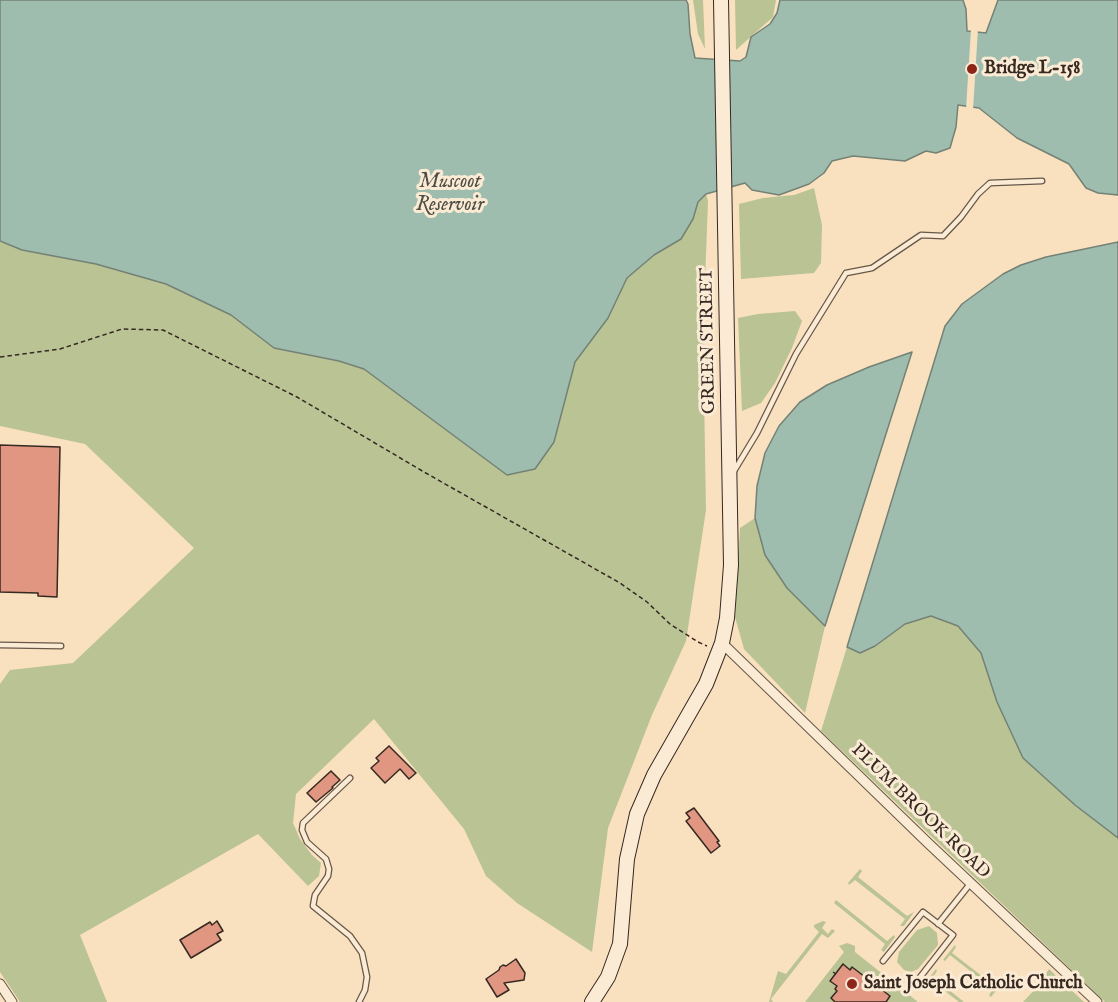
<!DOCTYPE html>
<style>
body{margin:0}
canvas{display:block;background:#f9e0be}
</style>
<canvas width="1118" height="1002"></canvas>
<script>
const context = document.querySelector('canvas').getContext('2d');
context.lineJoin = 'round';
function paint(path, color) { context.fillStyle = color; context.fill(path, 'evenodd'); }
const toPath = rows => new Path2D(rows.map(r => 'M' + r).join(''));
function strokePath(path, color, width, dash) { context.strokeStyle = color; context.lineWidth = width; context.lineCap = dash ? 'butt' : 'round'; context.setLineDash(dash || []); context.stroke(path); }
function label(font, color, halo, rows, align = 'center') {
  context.font = font + ' "IM FELL English",serif'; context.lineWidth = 6; context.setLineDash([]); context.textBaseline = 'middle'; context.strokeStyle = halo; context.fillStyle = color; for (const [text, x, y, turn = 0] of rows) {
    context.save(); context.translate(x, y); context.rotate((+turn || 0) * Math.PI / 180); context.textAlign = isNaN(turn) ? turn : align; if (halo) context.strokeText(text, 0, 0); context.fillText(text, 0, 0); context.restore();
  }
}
const green = toPath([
 [693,0,703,0,705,49,698,34],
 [735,0,776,0,773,17,736,50],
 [814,188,822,225,821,263,814,273,741,279,739,204,763,198,794,195],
 [706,194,708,201,703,335,706,510,686,641,652,715,608,828,592,952,517,903,486,876,464,829,374,719,296,794,293,823,300,839,312,855,321,863,319,876,308,886,258,834,80,935,107,1002,20,1002,0,972,0,684,10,670,73,663,194,548,85,444,0,426,0,241,22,250,96,264,166,284,231,315,274,348,339,361,364,369,507,475,554,442,575,362,608,318,627,278,654,255,681,239,693,219,698,202],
 [795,311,802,321,792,348,775,383,761,403,742,411,738,318,758,314],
 [755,518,765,555,787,588,825,626,805,713,744,649,735,617,740,528],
 [931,616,958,626,981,653,997,702,1023,758,1075,805,1118,838,1118,1002,1105,1002,821,731,847,647,860,653,875,646,905,624],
 [860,869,862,871,858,877,907,916,914,912,904,926,900,926,905,919,855,880,849,885,848,883],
 [836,900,887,941,894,935,895,937,884,952,881,950,885,944,834,903],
 [823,921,826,922,822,928,828,934,832,929,835,931,828,938,822,934,771,999,773,1002,769,1002,778,971,786,974,819,932,814,927,814,925],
 [929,926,937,933,938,945,918,969,911,972,904,970,897,962,899,952,917,930],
 [847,943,855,946,855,952,918,1002,805,1002,844,952,839,946],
 [955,945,956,947,952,953,995,986,1002,981,1002,983,991,997,989,995,993,989,950,955,945,961,943,960],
 [936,969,937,971,933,977,964,1002,959,1002,931,980,926,985,924,985],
 [1049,969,1084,1002,1023,1002,1039,985]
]);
const water = toPath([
 [0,0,686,0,688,4,690,34,695,58,740,61,746,57,751,37,770,24,777,13,780,0,963,0,966,9,967,31,986,33,998,0,1118,0,1118,195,1098,193,1086,188,1069,164,1017,138,979,108,958,105,956,127,950,148,936,153,926,151,905,161,853,156,832,161,824,173,809,184,779,195,752,190,745,183,706,194,698,202,693,219,681,239,654,255,627,278,608,318,575,362,554,442,535,469,507,475,364,369,339,361,274,348,231,315,166,284,96,264,22,250,0,241,0,0],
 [1118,242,1118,838,1075,805,1023,758,997,702,981,653,958,626,931,616,905,624,875,646,860,653,847,647,945,326,962,304,1003,274,1021,265,1046,257,1118,242],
 [912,352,825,626,787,588,765,555,755,518,757,486,765,453,779,426,800,402,827,385,869,367,912,352]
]);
const pier = toPath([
 [971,29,978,29,973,110,966,109]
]);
const building = toPath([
 [0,445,60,447,57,597,38,596,38,593,0,592,0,445],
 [389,746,416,773,409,779,400,769,385,783,371,768,379,761,376,758,389,746],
 [331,771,340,780,332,787,333,788,316,802,307,793,331,771],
 [694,808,719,841,717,842,720,846,711,853,686,821,690,818,686,813,694,808],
 [217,921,223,931,217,934,221,940,191,958,180,940,210,922,212,925,217,921],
 [516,959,525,973,524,980,504,983,509,990,497,997,486,979,499,970,500,967,503,965,506,966,516,959],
 [843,964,850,970,852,967,890,996,886,1002,835,1002,831,998,837,991,835,989,837,986,830,981,843,964]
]);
const path = toPath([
 [0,357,60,349,122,329,163,330,297,397,424,472,620,583,647,602,670,624,698,642,707,646],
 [833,972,836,974]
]);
const service = toPath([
 [734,471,757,433,796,354,846,273,872,268,921,235,943,236,961,217,978,194,990,183,1042,181],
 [0,645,61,646],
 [350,778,303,823,302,830,307,842,326,859,329,869,328,876,315,895,313,906,350,936,362,953,367,977,365,990,359,1002],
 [938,924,970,884],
 [883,961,923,912,953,935,914,985]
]);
const minor = toPath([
 [722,643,928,843,1097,1002],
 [0,984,12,1002]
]);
const secondary = toPath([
 [592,1002,608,977,620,944,627,859,637,814,654,775,706,684,722,643,727,618,731,565,721,0]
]);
const markers = [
 [972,69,6,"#8f2418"],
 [852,984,6,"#8f2418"]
];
const poiNames = [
 ["Bridge L-158",984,69],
 ["Saint Joseph Catholic Church",864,984]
];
const streetNames = [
 ["GREEN STREET",709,341,-91],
 ["PLUM BROOK ROAD",920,812,44]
];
const waterNames = [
 ["Muscoot",450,183],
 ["Reservoir",450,206]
];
paint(green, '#bac394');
paint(water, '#9ebdae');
strokePath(water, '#748276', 1.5);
paint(pier, '#f9e0be');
paint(building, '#e19682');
strokePath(building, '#352922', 1.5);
strokePath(service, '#665749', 7);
strokePath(minor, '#665749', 11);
strokePath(secondary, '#352922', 16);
strokePath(path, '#352922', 1.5, [4.5, 3]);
strokePath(service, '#fbebd5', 4.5);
strokePath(minor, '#fbebd5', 9);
strokePath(secondary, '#fbebd5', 14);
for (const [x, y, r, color] of markers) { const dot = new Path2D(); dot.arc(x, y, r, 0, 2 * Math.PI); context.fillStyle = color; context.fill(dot); strokePath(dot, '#fbebd5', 2); }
label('bold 18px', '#352922', '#fbebd5', poiNames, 'left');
label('18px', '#352922', '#fbebd5', streetNames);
label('italic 20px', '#4f4e45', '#fbebd5', waterNames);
</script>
